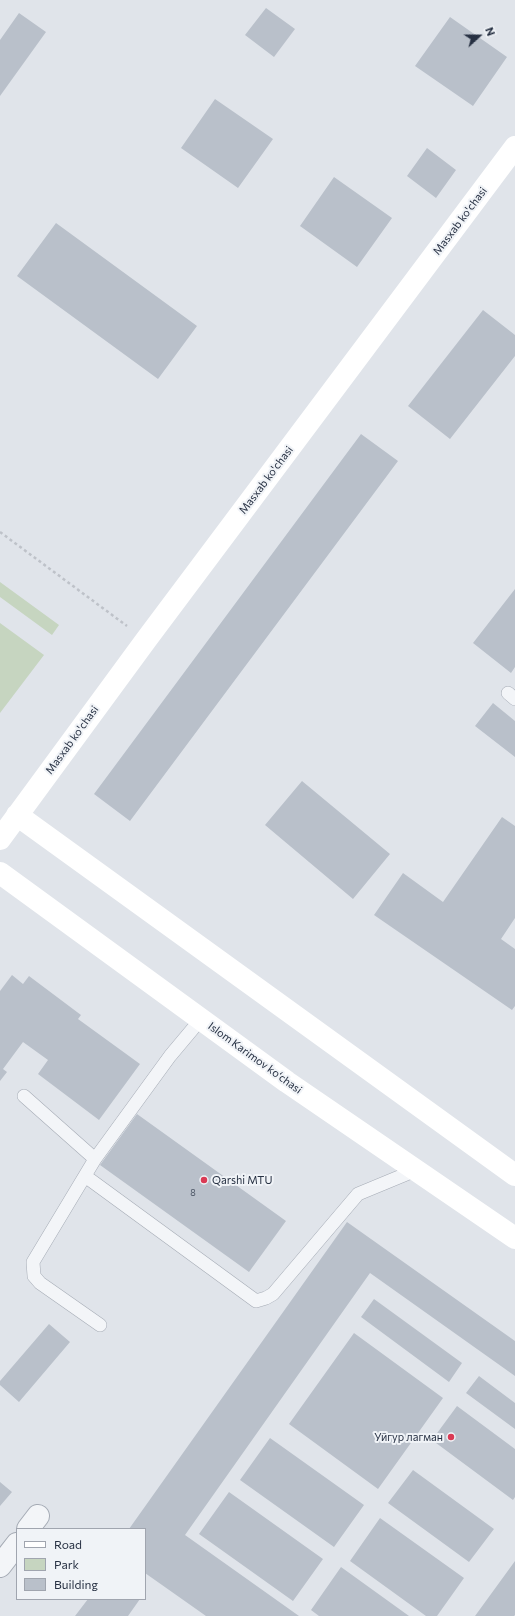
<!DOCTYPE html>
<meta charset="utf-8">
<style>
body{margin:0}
#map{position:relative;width:515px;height:1616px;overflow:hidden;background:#e0e4ea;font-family:Commissioner,sans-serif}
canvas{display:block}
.legend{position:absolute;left:16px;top:1528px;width:130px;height:72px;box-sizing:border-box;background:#f0f3f7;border:1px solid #a0a5af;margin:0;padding:5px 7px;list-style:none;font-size:12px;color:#273143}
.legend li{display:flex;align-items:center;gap:8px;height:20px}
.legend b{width:20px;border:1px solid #a0a5af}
.north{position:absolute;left:459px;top:16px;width:40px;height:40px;-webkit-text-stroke:3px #f0f3f7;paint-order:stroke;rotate:69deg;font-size:11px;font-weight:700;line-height:16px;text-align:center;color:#273143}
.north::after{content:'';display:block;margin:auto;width:14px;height:18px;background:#273143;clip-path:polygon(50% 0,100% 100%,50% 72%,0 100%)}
</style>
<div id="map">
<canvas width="515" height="1616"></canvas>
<ul class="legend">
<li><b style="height:5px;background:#fff"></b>Road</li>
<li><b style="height:11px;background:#c6d5c0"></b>Park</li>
<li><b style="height:11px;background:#b9c0ca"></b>Building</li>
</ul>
<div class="north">N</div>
</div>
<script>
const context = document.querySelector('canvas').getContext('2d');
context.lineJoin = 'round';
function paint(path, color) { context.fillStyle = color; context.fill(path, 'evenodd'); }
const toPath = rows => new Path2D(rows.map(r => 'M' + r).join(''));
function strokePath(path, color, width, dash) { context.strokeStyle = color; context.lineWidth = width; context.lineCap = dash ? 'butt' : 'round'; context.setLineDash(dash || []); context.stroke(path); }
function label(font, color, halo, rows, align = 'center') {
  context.font = font + ' Commissioner,sans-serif'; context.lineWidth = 4; context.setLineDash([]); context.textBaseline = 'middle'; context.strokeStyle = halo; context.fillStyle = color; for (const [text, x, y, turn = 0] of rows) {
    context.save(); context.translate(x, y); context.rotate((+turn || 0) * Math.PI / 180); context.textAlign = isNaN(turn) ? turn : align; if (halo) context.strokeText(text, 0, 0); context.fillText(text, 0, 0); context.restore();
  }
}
const green = toPath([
 [0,582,59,625,52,635,0,597],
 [0,623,44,655,0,713]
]);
const building = toPath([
 [266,8,295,29,274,57,245,35],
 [19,13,46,32,0,96,0,40],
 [450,17,507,57,473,106,415,66],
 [215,99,273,139,238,188,181,148],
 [427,148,456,170,436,198,407,176],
 [334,177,392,218,357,267,300,226],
 [56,223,197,326,158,379,17,276],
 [483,310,515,335,515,356,450,439,408,406],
 [361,434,398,461,130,821,94,794],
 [515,589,515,667,511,673,473,643],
 [493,703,515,721,515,757,475,726],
 [302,781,390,854,353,899,265,825],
 [502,817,515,826,515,918,501,939,515,949,515,1006,512,1010,374,915,403,873,443,902],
 [12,975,23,984,29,976,81,1015,78,1019,140,1064,99,1120,38,1074,48,1060,23,1042,3,1069,7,1072,0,1081,0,991],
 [137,1114,286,1221,249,1272,100,1165],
 [347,1222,515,1341,515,1376,370,1273,185,1535,299,1616,206,1616,145,1573,145,1529,129,1529],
 [374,1299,462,1363,449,1382,361,1317],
 [49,1324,70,1342,19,1402,0,1385,0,1381],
 [354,1333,443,1398,378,1489,289,1424],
 [479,1376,515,1403,515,1429,466,1393],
 [457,1406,515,1449,515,1497,513,1500,432,1440],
 [270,1438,364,1505,334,1547,240,1480],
 [413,1470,494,1529,469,1562,388,1503],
 [0,1482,12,1492,0,1506],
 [229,1492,323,1559,293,1601,199,1534],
 [380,1518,464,1578,437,1616,426,1616,350,1561],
 [515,1561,515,1615,514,1616,475,1616],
 [341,1567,409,1616,319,1616,311,1610],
 [88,1599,140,1599,128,1616,75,1616]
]);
const path = toPath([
 [0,532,127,626]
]);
const lane = toPath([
 [508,693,515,699],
 [24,1096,95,1159],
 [85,1176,256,1301,266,1298,273,1294,358,1194,416,1170],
 [100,1325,40,1283,34,1276,33,1262,95,1159,170,1056,201,1019]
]);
const street = toPath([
 [28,1529,38,1516],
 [0,1566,17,1544]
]);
const secondary = toPath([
 [17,815,515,1175],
 [0,839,146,640,515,147],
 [0,873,287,1082,515,1238]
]);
const markers = [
 [204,1180,4,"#da3a54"],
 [451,1437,4,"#da3a54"]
];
const numberNames = [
 ["8",193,1193]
];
const streetNames = [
 ["Masxab ko'chasi",460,221,-53],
 ["Masxab ko'chasi",266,480,-53],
 ["Masxab ko'chasi",72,740,-54],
 ["Islom Karimov ko‘chasi",255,1058,36]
];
const poiNames = [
 ["Qarshi MTU",212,1180],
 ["Уйгур лагман",443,1437,"right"]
];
paint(green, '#c6d5c0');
paint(building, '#b9c0ca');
strokePath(lane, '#a5abb5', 14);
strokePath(street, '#a5abb5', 24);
strokePath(path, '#bec2c9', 2.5, [3, 3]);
strokePath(lane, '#f3f5f8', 13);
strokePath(street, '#f3f5f8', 22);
strokePath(secondary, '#fff', 22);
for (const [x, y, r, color] of markers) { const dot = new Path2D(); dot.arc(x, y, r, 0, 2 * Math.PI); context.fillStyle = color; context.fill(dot); strokePath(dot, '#f0f3f7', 1.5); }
label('9px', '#4c5565', null, numberNames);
label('11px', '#273143', '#f0f3f7', streetNames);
label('11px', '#273143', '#f0f3f7', poiNames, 'left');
</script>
